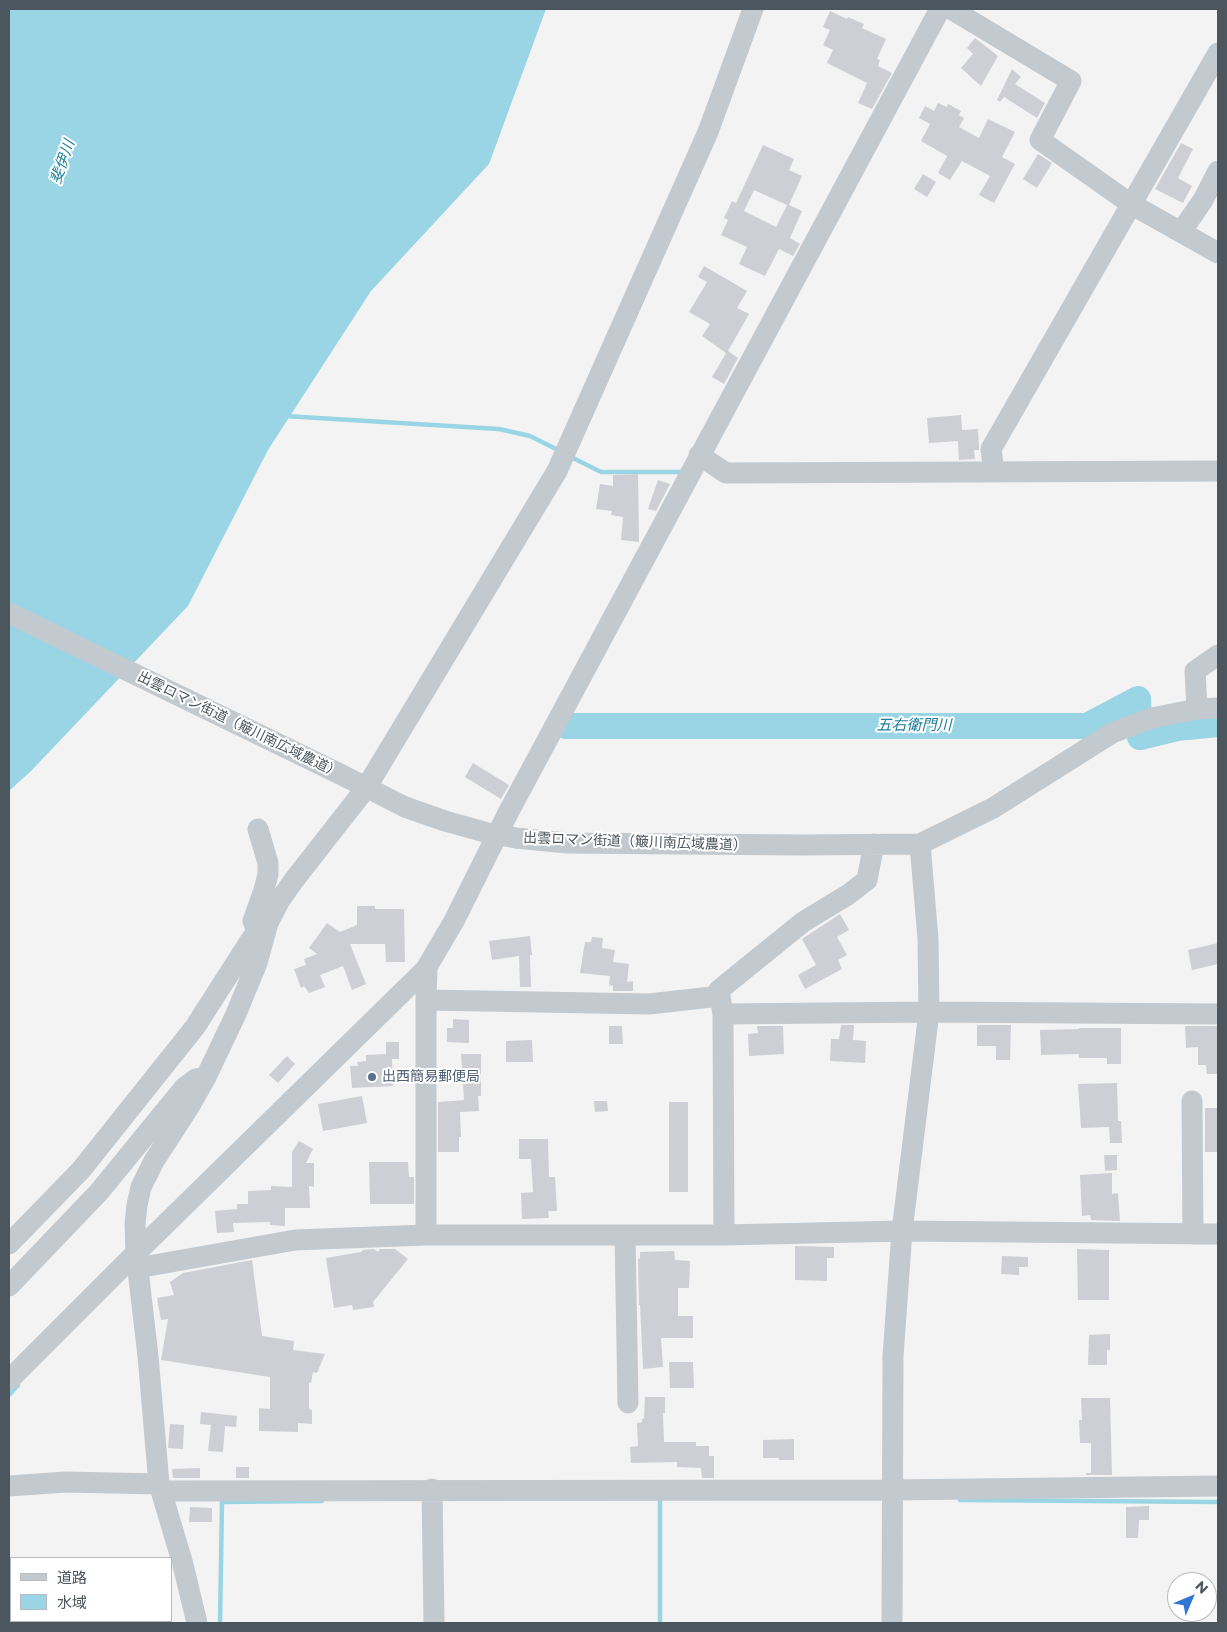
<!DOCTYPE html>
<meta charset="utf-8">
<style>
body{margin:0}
#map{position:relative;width:1227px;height:1632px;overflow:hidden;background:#f4f3f3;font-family:Montserrat,"Noto Sans JP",sans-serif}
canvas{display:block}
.frame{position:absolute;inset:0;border:10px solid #4c565e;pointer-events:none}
.legend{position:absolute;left:10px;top:1557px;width:162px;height:65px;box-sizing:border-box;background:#fff;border:1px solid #b7bbbf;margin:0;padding:6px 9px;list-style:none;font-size:15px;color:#4c565e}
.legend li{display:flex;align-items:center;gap:10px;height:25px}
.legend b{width:25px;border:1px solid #b7bbbf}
.north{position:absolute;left:1167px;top:1572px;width:50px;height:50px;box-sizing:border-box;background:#fff;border:1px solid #b7bbbf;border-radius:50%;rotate:45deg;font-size:14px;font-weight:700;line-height:20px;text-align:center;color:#4c565e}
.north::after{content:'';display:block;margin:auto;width:18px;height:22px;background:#2f77d2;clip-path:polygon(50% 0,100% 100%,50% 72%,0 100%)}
</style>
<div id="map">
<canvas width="1227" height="1632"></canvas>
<div class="frame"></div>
<ul class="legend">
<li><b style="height:6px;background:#c2c9cf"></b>道路</li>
<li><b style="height:14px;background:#99d5e4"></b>水域</li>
</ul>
<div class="north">N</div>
</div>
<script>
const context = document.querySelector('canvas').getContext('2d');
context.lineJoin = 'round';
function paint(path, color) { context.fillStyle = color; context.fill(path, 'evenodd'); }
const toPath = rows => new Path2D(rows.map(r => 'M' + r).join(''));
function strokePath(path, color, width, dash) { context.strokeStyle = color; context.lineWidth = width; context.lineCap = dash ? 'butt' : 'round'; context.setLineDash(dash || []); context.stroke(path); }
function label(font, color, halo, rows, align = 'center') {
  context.font = font + ' Montserrat,"Noto Sans JP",sans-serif'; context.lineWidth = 4; context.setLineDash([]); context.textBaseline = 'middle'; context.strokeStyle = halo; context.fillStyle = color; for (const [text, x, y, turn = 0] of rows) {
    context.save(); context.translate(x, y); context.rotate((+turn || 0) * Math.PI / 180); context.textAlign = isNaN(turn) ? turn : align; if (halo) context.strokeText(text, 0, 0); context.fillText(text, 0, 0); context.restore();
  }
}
const water = toPath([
 [9,9,546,9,489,164,371,291,268,450,188,606,31,771,9,791]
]);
const stream = toPath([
 [285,416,499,429,530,436,560,451],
 [569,456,601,472,685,472],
 [9,1395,18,1385],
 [960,1500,1218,1502],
 [220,1623,222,1502,322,1501],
 [660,1623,660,1500]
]);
const river = toPath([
 [566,726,1087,726,1138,699,1140,737,1177,728,1218,724]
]);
const building = toPath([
 [830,11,847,19,848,17,864,24,862,28,886,39,877,59,880,60,878,66,892,73,872,109,858,103,867,83,827,63,833,50,823,45,830,30,823,27],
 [975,38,998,56,981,86,961,68,973,54,967,48],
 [1012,69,1021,77,1015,84,1045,103,1037,118,1004,97,1000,102,997,100],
 [938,103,947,107,948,104,961,111,959,115,964,118,959,127,979,138,988,119,1015,132,1002,157,1015,164,994,203,979,195,990,176,962,161,950,180,938,173,947,156,921,141,930,124,919,118,925,106,934,111],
 [1181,143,1193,149,1178,178,1192,186,1183,203,1155,189],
 [763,145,794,159,789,170,802,176,789,205,802,211,790,238,800,244,793,256,779,249,765,276,739,264,747,247,721,235,728,220,724,218,732,201,736,203],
 [754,190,787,205,776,227,744,211],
 [1038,154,1052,163,1037,188,1023,179],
 [923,174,936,182,927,197,914,189],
 [704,266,747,291,737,308,749,314,728,351,738,358,724,384,712,377,726,353,702,336,710,324,689,312,707,282,698,277],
 [961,415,962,430,978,429,979,448,979,450,974,450,975,459,959,460,958,441,929,443,927,418],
 [638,474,639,542,621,540,623,517,611,515,612,511,596,509,600,484,613,486,613,475],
 [658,480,670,484,656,511,648,509],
 [473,763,509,785,501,799,465,777],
 [357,906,375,906,375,909,404,909,405,962,386,962,385,944,350,944,366,984,352,990,343,966,320,975,325,987,309,993,304,986,301,988,294,969,306,965,304,959,317,954,309,948,327,923,340,932,357,925],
 [840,914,849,930,837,937,847,955,838,960,842,969,805,989,798,975,816,965,802,939],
 [530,936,532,955,530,955,531,987,520,987,519,956,492,960,489,941],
 [592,937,603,938,602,948,615,950,613,962,629,964,627,982,633,981,633,991,613,991,613,986,609,985,610,976,580,973,585,942,591,942],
 [1218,943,1218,964,1192,970,1188,950],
 [453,1019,469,1020,469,1043,447,1042,447,1028,453,1028],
 [841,1025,854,1025,853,1040,866,1041,865,1063,830,1061,831,1039,839,1039],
 [977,1025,1011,1025,1010,1060,996,1060,996,1046,977,1046],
 [609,1026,622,1026,623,1044,609,1044],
 [757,1026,783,1026,784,1054,749,1056,748,1034,758,1033],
 [1185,1026,1218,1026,1218,1074,1207,1074,1206,1065,1198,1065,1198,1047,1186,1048],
 [1079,1028,1121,1028,1121,1064,1107,1064,1107,1058,1079,1058,1079,1054,1041,1055,1040,1030,1079,1029],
 [532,1040,533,1062,506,1062,506,1041],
 [386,1042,399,1042,399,1059,392,1059,393,1086,352,1088,350,1066,358,1066,357,1062,366,1061,366,1055,386,1054],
 [461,1054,481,1054,481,1096,478,1096,479,1111,460,1112,461,1137,459,1137,459,1152,438,1152,438,1102,464,1100],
 [287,1056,295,1064,278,1083,269,1075],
 [1117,1083,1118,1121,1121,1121,1122,1143,1110,1143,1109,1127,1081,1128,1078,1084],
 [362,1096,367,1123,323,1131,318,1104],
 [594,1101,607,1101,608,1111,595,1112],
 [669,1102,688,1102,688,1192,669,1192],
 [1205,1108,1218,1108,1218,1152,1205,1152],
 [519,1139,548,1139,549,1177,555,1177,557,1211,548,1211,549,1218,522,1219,521,1193,533,1192,531,1159,519,1159],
 [299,1141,313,1149,306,1163,314,1163,314,1187,309,1186,310,1208,285,1208,285,1226,270,1225,270,1222,233,1223,234,1232,217,1233,215,1211,237,1209,237,1204,248,1204,248,1191,271,1190,271,1186,292,1187,292,1152],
 [1104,1155,1117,1155,1117,1170,1105,1171],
 [369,1162,408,1162,409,1177,414,1177,414,1204,370,1204],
 [1112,1173,1112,1194,1118,1193,1120,1221,1091,1220,1090,1215,1082,1216,1080,1175],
 [795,1246,834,1247,834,1258,827,1258,827,1281,795,1280],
 [374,1249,378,1252,380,1249,395,1249,408,1259,373,1302,374,1307,353,1310,352,1305,334,1308,326,1258,361,1252,363,1250],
 [1077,1249,1109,1250,1109,1300,1078,1300],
 [674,1251,675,1260,690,1261,689,1288,678,1288,678,1316,693,1316,693,1338,661,1338,663,1367,643,1369,640,1305,639,1305,638,1258,640,1259,640,1252],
 [1002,1256,1028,1257,1028,1267,1019,1267,1019,1275,1001,1274],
 [252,1260,262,1336,294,1341,293,1350,325,1354,317,1373,313,1372,311,1383,309,1382,309,1409,312,1410,312,1424,298,1423,298,1432,259,1431,259,1408,270,1409,270,1377,161,1360,168,1319,161,1320,157,1298,174,1295,170,1282,183,1273],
 [1110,1334,1110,1350,1107,1350,1107,1365,1088,1365,1089,1335],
 [669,1362,693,1362,694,1388,670,1388],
 [645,1397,665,1397,665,1413,663,1413,664,1442,696,1442,696,1446,709,1446,709,1456,714,1456,714,1478,702,1478,701,1468,677,1467,677,1462,631,1463,630,1447,638,1446,637,1423,642,1422,642,1419,644,1418],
 [1081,1398,1110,1398,1112,1475,1086,1475,1086,1473,1091,1473,1091,1443,1080,1443,1079,1420,1082,1420],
 [201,1412,237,1416,236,1427,225,1426,223,1452,208,1451,211,1425,200,1424],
 [170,1424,184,1425,183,1449,168,1448],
 [794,1439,794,1460,779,1460,779,1458,763,1458,763,1440],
 [236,1467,249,1467,249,1478,236,1478],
 [200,1468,200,1478,173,1478,172,1469],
 [1149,1506,1149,1520,1139,1520,1138,1538,1126,1538,1126,1507],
 [190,1507,212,1508,212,1522,189,1522]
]);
const minor = toPath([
 [951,9,1071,81,1040,140,1131,204,1218,253],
 [1181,232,1203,200,1218,171],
 [699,455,726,473,1218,471],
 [994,472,991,449,1218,53],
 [9,613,340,774,405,807],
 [1197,709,1195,671,1218,655],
 [258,829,268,863,268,874,264,890,253,921,256,928,263,928],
 [516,838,567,843,802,845,920,844,993,808,1112,733,1152,718,1197,709,1218,708],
 [426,1000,649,1004,720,996],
 [723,1014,929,1012,1218,1014],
 [1192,1101,1193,1234],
 [426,1235,426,1000,427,967,454,921,508,813,940,9],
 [625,1235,628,1403],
 [724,1235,723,1014,719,990,803,922,849,894,867,880,874,844],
 [9,1244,81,1170,195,1027,252,938,264,927],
 [137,1268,295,1240,426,1235,724,1235,902,1231,1218,1234],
 [9,1286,99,1192,184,1088,196,1079,203,1078],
 [9,1380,136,1253,427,968],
 [9,1486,66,1482,159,1484],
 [432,1489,434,1623],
 [161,1491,892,1490,1218,1486],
 [20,1623,26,1621],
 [197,1623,182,1561,159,1484,148,1356,136,1253,135,1224,137,1205,141,1187,154,1161,189,1107,206,1077,236,1014,257,963,268,923,280,900,294,880,366,788,557,471,708,132,753,9],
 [892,1623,893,1356,902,1231,929,1012,928,939,920,844]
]);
const minorBridge = toPath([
 [405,807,445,821,488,833,516,838]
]);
const markers = [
 [372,1077,5,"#5c6f8a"]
];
const streetNames = [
 ["出雲ロマン街道（簸川南広域農道）",239,725,26],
 ["出雲ロマン街道（簸川南広域農道）",635,842,2]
];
const serviceNames = [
 ["出西簡易郵便局",382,1077]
];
const waterNames = [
 ["斐伊川",63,162,-71],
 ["五右衛門川",914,726]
];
paint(water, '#99d5e4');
strokePath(stream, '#99d5e4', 4.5);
strokePath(river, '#99d5e4', 26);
paint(building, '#cdcfd4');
strokePath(minor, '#c2c9cf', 21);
strokePath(minorBridge, '#c2c9cf', 21);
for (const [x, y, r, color] of markers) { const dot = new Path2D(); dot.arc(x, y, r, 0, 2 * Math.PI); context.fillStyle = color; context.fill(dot); strokePath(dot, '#fff', 2); }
label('14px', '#4c565e', '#fff', streetNames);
label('14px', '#4e5e75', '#fff', serviceNames, 'left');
label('italic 15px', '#1c7f99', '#fff', waterNames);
</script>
